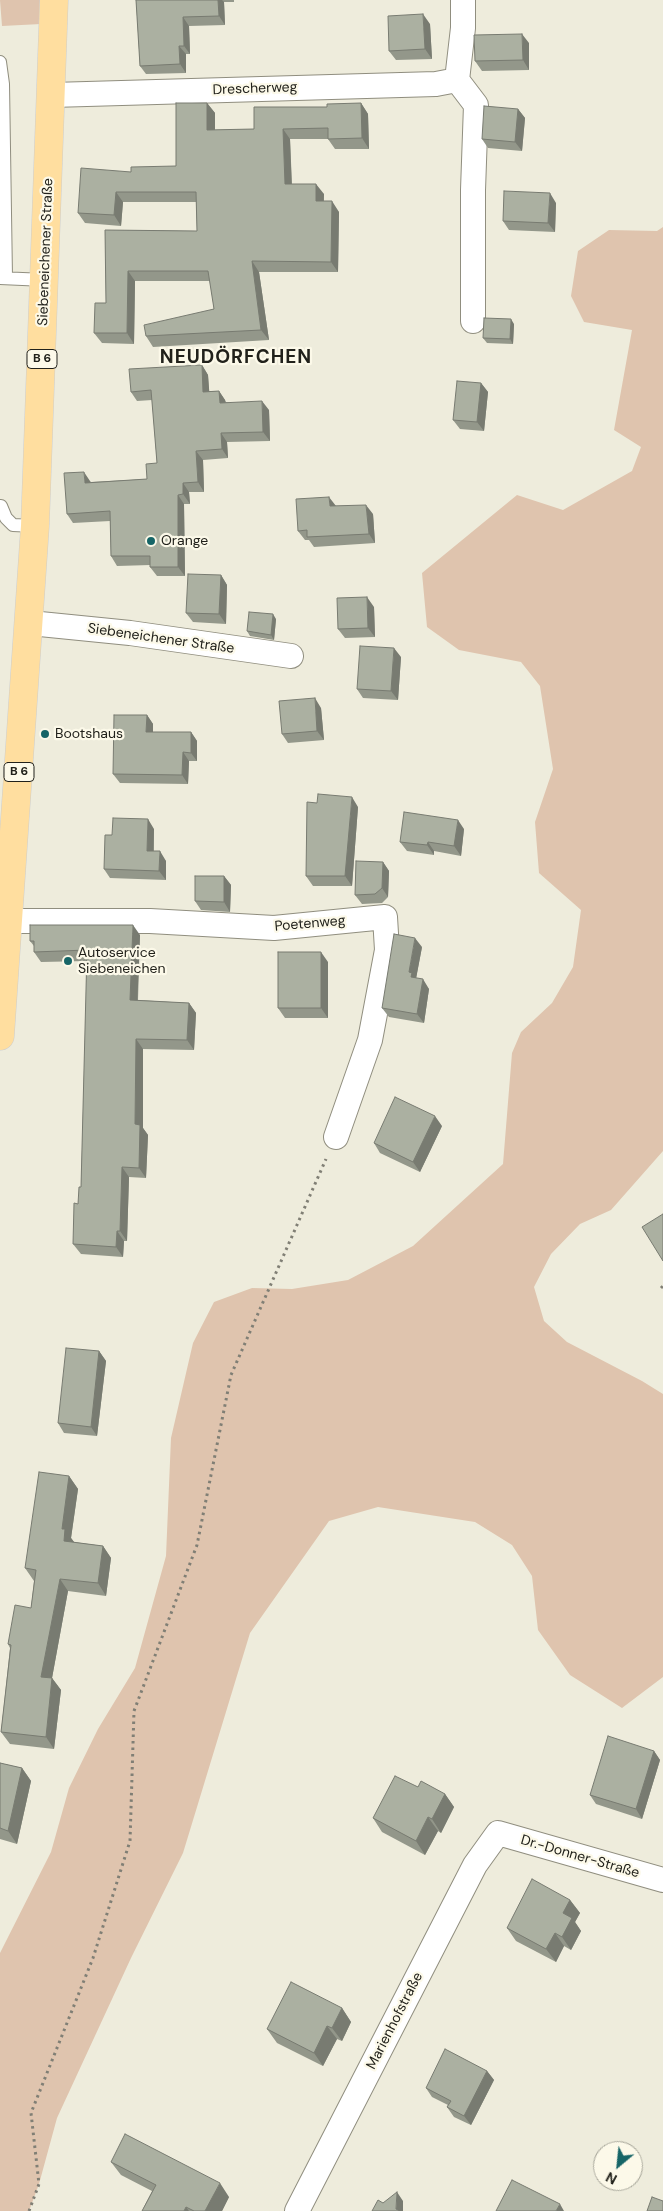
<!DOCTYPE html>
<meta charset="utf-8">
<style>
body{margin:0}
#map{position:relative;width:663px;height:2211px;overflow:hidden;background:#eeecdc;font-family:"DM Sans",sans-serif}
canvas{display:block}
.north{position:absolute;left:593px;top:2141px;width:50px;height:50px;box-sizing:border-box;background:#fcf9e9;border:1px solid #a4a397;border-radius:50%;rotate:208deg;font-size:14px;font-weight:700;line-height:20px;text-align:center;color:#21211b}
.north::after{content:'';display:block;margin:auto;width:18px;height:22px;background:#166567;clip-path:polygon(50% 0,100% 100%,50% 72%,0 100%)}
</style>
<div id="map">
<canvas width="663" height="2211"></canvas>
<div class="north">N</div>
</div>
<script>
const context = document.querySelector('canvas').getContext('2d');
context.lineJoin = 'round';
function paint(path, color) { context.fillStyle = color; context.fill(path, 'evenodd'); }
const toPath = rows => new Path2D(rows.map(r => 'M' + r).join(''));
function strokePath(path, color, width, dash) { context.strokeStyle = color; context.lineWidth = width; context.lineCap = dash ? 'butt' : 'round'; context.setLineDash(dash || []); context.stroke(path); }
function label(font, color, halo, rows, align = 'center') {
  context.font = font + ' "DM Sans",sans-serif'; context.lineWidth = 4.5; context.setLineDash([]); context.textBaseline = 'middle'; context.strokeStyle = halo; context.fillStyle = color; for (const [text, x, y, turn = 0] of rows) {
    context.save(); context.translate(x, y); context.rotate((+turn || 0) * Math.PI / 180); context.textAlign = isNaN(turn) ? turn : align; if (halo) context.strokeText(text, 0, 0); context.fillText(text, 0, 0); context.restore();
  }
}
const green = toPath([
 [0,0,40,0,41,24,2,26],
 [663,227,663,1151,611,1210,580,1224,551,1254,534,1287,544,1321,567,1342,642,1381,663,1394,663,1677,622,1708,570,1675,538,1630,532,1576,512,1545,475,1522,378,1507,329,1521,250,1633,183,1853,131,1958,57,2118,39,2184,29,2211,0,2211,0,1953,51,1852,69,1788,98,1729,135,1668,166,1556,171,1438,193,1343,214,1302,252,1288,292,1289,348,1280,413,1246,503,1164,512,1053,521,1032,552,1003,573,967,581,910,539,873,535,822,553,769,540,686,521,662,459,650,427,627,422,573,517,495,563,510,632,471,641,447,614,430,632,330,584,322,571,296,578,251,609,230,657,231]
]);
const path = toPath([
 [661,1288,663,1286],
 [29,2211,39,2184,31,2113,93,1958,130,1841,134,1711,197,1545,231,1375,326,1159]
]);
const lane = toPath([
 [0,62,3,84,6,277],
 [0,278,45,280],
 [1,506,6,518,13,525,35,526]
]);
const street = toPath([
 [463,0,463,28,457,80,476,105,473,190,473,321],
 [52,95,436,84,457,80],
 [30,623,130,633,291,656],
 [7,921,150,921,274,928,385,917,387,950,370,1040,336,1137],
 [297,2211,475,1865,498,1833,663,1880]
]);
const primary = toPath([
 [0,1036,35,526,54,0]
]);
const wall = toPath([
 [136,0,234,0,234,2,224,2,225,25,189,26,190,54,186,54,186,73,146,74,140,66],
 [430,24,432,59,396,60,389,51],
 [529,43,529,70,482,71,475,61],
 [207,103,215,113,215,130,254,129,327,107,361,103,368,114,369,149,335,149,328,139,290,139,292,184,324,194,324,201,339,212,338,272,259,272,269,340,153,347,146,336,214,309,210,281,135,281,134,344,102,343,94,333,106,303,105,230,197,231,196,202,123,202,121,226,85,223,78,213,131,172,176,166],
 [518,109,525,118,522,151,488,148,482,139],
 [556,203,555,232,509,230,503,221],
 [514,324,513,344,487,343,483,338],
 [202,365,208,375,209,391,219,391,225,400,226,402,269,410,270,441,227,442,228,458,203,460,204,492,189,492,190,504,184,504,185,576,157,576,150,567,150,565,117,566,111,556,110,521,73,523,67,514,90,481,91,482,147,479,157,463,152,400,137,401,131,392],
 [481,383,488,392,484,431,460,429,453,420],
 [373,514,375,543,314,547,309,540,305,540,298,531],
 [221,575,227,585,226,624,193,622,186,613],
 [374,607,375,637,345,638,338,629],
 [276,619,274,640,250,636,247,631],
 [401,657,398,700,363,698,357,689],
 [321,708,324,740,288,743,282,734],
 [147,715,153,724,153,732,191,732,197,741,197,761,189,761,188,784,120,783,113,774],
 [358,807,352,886,313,886,306,876],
 [154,829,154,851,166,861,166,880,110,878,104,869,112,835],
 [464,829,461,856,434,851,434,855,407,851,400,842],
 [383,862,389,871,388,897,382,903,362,904,355,895],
 [224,876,231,885,230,912,201,910,195,901],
 [140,935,138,1000,189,1003,196,1013,194,1050,143,1049,143,1128,148,1135,146,1178,129,1177,127,1241,124,1241,123,1257,81,1254,73,1244,78,1204,81,1187,87,961,41,962,34,952,34,946,30,941],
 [422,947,416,978,429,989,424,1023,389,1017,382,1008],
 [328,962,328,1018,285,1018,278,1008],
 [442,1126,420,1172,380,1153,374,1143],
 [99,1351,106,1361,97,1436,64,1433,58,1423],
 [69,1476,78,1489,71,1538,74,1542,103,1546,111,1558,106,1596,68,1591,52,1678,61,1690,54,1749,10,1744,1,1732,10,1648,8,1644,31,1608,34,1581,25,1568],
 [654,1751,660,1760,642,1819,596,1804,590,1795],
 [0,1763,22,1768,31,1781,17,1844,0,1839],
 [418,1787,445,1794,454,1807,441,1833,438,1831,425,1855,382,1832,373,1818],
 [570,1900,580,1913,575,1922,581,1931,571,1950,564,1946,556,1962,516,1941,507,1928],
 [342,2008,351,2022,342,2041,337,2039,323,2066,277,2043,267,2029],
 [487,2071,494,2080,471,2125,454,2117,447,2107,448,2105,432,2097,426,2088],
 [111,2162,229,2197,222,2211,142,2211,152,2191,121,2175]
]);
const shadedWall = toPath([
 [218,0,222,0,224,2,225,25,219,16],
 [423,14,430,24,432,59,425,49],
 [183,17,189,26,190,54,184,46],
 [522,34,529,43,529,70,523,60],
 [179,46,186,54,186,73,180,64],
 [207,103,215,113,215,140,207,130],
 [361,103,368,114,369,149,362,138],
 [518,109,525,118,522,151,515,142],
 [283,129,290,139,292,194,285,184],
 [316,184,324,194,323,212,316,201],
 [116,192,123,202,121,226,114,215],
 [550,193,556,203,555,232,548,223],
 [332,201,339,212,338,272,331,262],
 [252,261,259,272,269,340,261,330],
 [128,271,135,281,134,344,127,333],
 [511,319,514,324,513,344,510,339],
 [202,365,208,375,210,401,203,392],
 [481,383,488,392,484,431,477,422],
 [219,391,225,400,227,412,220,403],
 [262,401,269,410,270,441,263,432],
 [221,433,227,442,228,458,222,449],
 [196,451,203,460,204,492,198,482],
 [84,472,90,481,91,492,85,483],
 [183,483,189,492,190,504,183,494],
 [178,495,184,504,185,576,178,567],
 [329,497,336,506,330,506],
 [366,505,373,514,375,543,369,534],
 [221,575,227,585,226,624,219,614],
 [367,597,374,607,375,637,368,628],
 [273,614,276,619,274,640,271,635],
 [394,648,401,657,398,700,391,691],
 [315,698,321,708,324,740,317,731],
 [147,715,153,724,153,740,146,732],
 [191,732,197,741,197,761,191,753],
 [183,752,189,761,188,784,182,775],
 [352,797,358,807,352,886,345,876],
 [148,819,154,829,153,860,147,851],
 [458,820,464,829,461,856,454,846],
 [428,842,434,851,434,855,427,845],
 [160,851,166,861,166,880,159,871],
 [383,862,389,871,388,897,382,888],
 [224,876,231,885,230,912,224,902],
 [133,925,140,935,137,1010,130,1000],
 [415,938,422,947,416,979,411,977,409,972],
 [321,952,328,962,328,1018,321,1008],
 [423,979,429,989,424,1023,417,1014],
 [189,1003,196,1013,194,1050,187,1040],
 [136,1039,143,1049,143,1128,148,1135,146,1178,139,1168,135,1124],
 [435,1116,442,1126,420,1172,413,1162],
 [122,1167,129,1177,127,1241,120,1231],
 [117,1231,124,1241,123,1257,116,1247],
 [99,1351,106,1361,97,1436,91,1427],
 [69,1476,78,1489,71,1538,74,1542,72,1553,64,1541,62,1529],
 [103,1546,111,1558,106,1596,98,1583],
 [60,1579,68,1591,50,1689,41,1677],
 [52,1678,61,1690,54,1749,46,1737],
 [654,1751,660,1760,642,1819,636,1809],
 [22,1768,31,1781,17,1844,8,1831],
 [445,1794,454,1807,441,1833,432,1819],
 [428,1817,438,1831,425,1855,416,1841],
 [570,1900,580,1913,575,1922,581,1931,571,1950,562,1937,563,1913],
 [555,1933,564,1946,556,1962,546,1949],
 [342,2008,351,2022,342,2041,332,2028],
 [327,2026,337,2039,323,2066,314,2053],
 [487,2071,494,2080,471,2125,464,2116],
 [220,2183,229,2197,222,2211,205,2211],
 [397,2192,403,2201,403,2211,397,2211,396,2209],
 [560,2204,564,2211,556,2211],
 [186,2207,189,2211,184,2211]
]);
const building = toPath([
 [136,0,218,0,219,16,183,17,184,46,179,46,180,64,140,66,136,0],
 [423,14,425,49,389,51,388,16,423,14],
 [522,34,523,60,475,61,474,35,522,34],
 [176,103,207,103,207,130,254,129,254,107,327,107,327,104,361,103,362,138,328,139,328,128,283,129,285,184,316,184,316,201,332,201,331,262,252,261,261,330,146,336,144,325,214,309,208,271,128,271,127,333,94,333,95,303,106,303,105,230,197,231,196,192,116,192,114,215,78,213,81,168,131,172,131,167,176,166,176,103],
 [484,106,518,109,515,142,482,139,484,106],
 [504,191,550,193,548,223,503,221,504,191],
 [484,318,511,319,510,339,483,338,484,318],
 [202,365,203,392,219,391,220,403,262,401,263,432,221,433,222,449,196,451,198,482,183,483,183,494,178,495,178,567,150,567,150,556,111,556,110,511,67,514,64,473,84,472,85,483,147,479,146,464,157,463,151,390,131,392,129,369,202,365],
 [457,381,481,383,477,422,453,420,457,381],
 [329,497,330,506,366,505,369,534,307,537,307,530,298,531,296,499,329,497],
 [188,574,221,575,219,614,186,613,188,574],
 [367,597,368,628,338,629,337,598,367,597],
 [249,612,273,614,271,635,247,631,249,612],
 [360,646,394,648,391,691,357,689,360,646],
 [315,698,317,731,282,734,279,701,315,698],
 [114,715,147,715,146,732,191,732,191,753,183,752,182,775,113,774,114,715],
 [318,794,352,797,345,876,306,876,307,802,317,803,318,794],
 [404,812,458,820,454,846,428,842,427,845,400,842,404,812],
 [113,818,148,819,147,851,160,851,159,871,104,869,105,835,112,835,113,818],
 [356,861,383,862,382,888,375,894,355,895,356,861],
 [195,876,224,876,224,902,195,901,195,876],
 [30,925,133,925,130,1000,189,1003,187,1040,136,1039,135,1124,140,1125,139,1168,122,1167,120,1231,117,1231,116,1247,73,1244,74,1203,78,1204,79,1187,81,1187,87,950,34,952,34,941,30,941,30,925],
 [394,934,415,938,409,972,412,973,411,977,423,979,417,1014,382,1008,394,934],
 [278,952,321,952,321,1008,278,1008,278,952],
 [395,1097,435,1116,413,1162,374,1143,395,1097],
 [663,1214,663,1261,642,1227,663,1214],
 [66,1348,99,1351,91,1427,58,1423,66,1348],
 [39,1472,69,1476,62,1529,65,1529,64,1541,103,1546,98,1583,60,1579,41,1677,52,1678,46,1737,1,1732,11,1645,8,1644,15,1605,31,1608,36,1570,25,1568,39,1472],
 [608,1736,654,1751,636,1809,590,1795,608,1736],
 [0,1763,22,1768,8,1831,0,1828,0,1763],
 [395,1776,418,1787,421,1781,445,1794,432,1819,428,1817,416,1841,373,1818,395,1776],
 [532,1879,570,1900,563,1913,572,1918,562,1937,555,1933,546,1949,507,1928,532,1879],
 [291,1982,342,2008,332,2028,327,2026,314,2053,267,2029,291,1982],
 [445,2049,487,2071,464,2116,447,2107,451,2101,426,2088,445,2049],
 [125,2134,220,2183,205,2211,194,2211,186,2207,184,2211,142,2211,156,2185,111,2162,125,2134],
 [512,2180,560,2204,556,2211,496,2211,512,2180],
 [397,2192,396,2209,400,2211,372,2211,378,2200,383,2203,397,2192],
 [652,2197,663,2201,663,2211,647,2211,652,2197]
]);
const markers = [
 [151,541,5,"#166567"],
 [45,734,5,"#166567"],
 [68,961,5,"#166567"]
];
const shields = [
 [42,359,30],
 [19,772,30]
];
const shieldNames = [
 ["B 6",42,359],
 ["B 6",19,772]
];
const streetNames = [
 ["Drescherweg",255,89,-2],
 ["Siebeneichener Straße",46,252,-88],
 ["Siebeneichener Straße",161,639,8],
 ["Poetenweg",310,924,-5],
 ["Dr.-Donner-Straße",580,1857,16],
 ["Marienhofstraße",395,2021,-63]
];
const poiNames = [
 ["Orange",161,541],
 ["Bootshaus",55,734],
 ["Autoservice",78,953],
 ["Siebeneichen",78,969]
];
const districtNames = [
 ["NEUDÖRFCHEN",236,358]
];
paint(green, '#dfc4ae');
strokePath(lane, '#908e7f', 14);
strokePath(street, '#908e7f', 26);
strokePath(primary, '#cececd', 29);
strokePath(path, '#807f75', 3, [2.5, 4]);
strokePath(lane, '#fff', 12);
strokePath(street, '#fff', 24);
strokePath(primary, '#ffde9f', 28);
paint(wall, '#93978a');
paint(shadedWall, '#787b71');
paint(building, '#abb0a1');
strokePath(building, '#787b71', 1);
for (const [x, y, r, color] of markers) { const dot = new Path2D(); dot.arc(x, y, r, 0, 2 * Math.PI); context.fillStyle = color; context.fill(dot); strokePath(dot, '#fcf9e9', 2); }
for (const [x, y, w] of shields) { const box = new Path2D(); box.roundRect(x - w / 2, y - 9.5, w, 19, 4); context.fillStyle = '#fcf9e9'; context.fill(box); strokePath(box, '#21211b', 1); }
label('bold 12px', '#21211b', null, shieldNames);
label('14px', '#21211b', '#fcf9e9', streetNames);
label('14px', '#21211b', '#fcf9e9', poiNames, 'left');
context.letterSpacing = '1px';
label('bold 19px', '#21211b', '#fcf9e9', districtNames);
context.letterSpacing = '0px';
</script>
